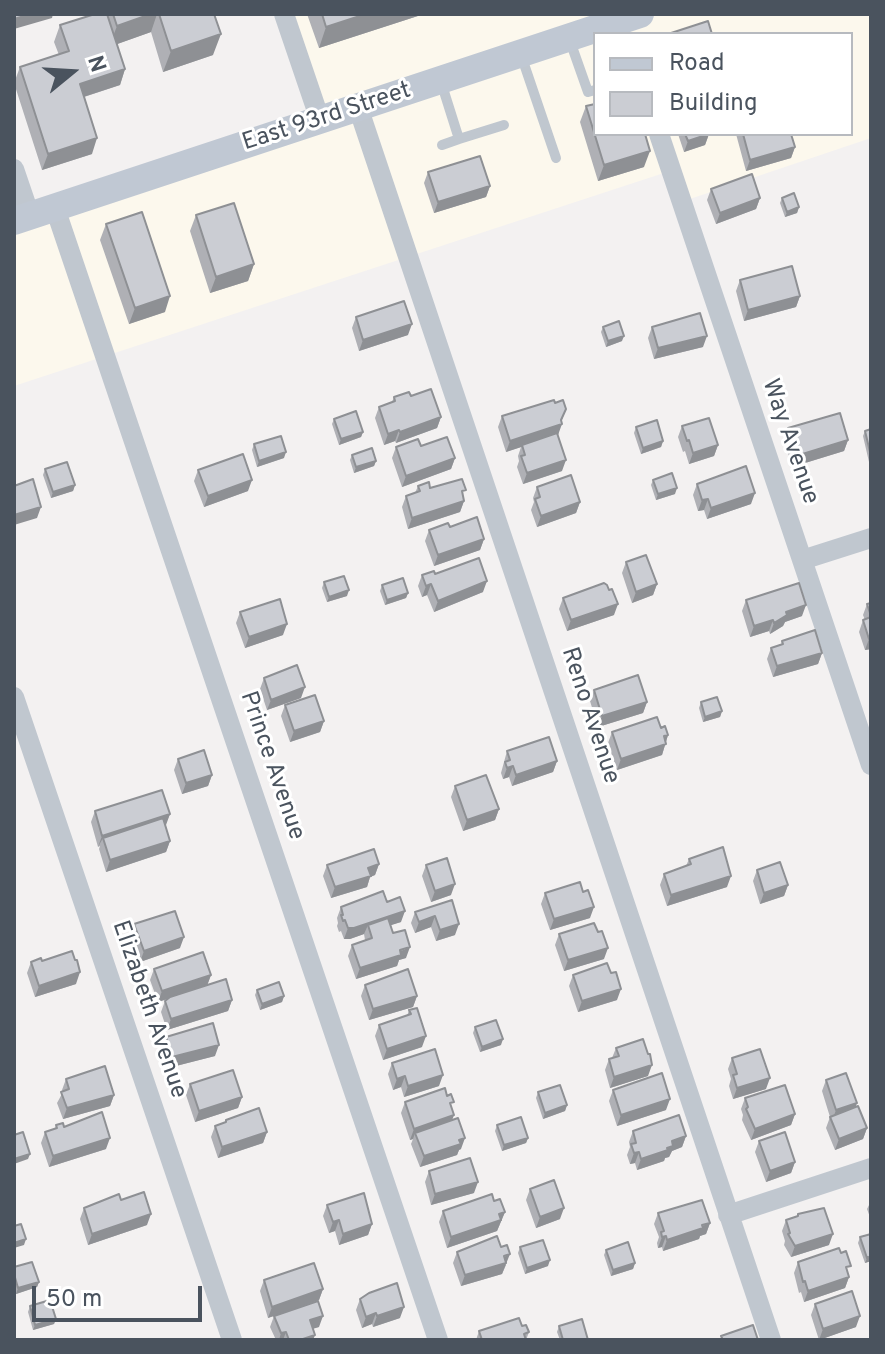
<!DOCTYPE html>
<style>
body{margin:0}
#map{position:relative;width:885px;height:1354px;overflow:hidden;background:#f3f1f1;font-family:Overpass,sans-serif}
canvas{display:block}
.frame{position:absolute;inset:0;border:16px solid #4a535e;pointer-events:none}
.legend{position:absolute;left:593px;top:32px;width:260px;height:104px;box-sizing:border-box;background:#fff;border:2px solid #b7babf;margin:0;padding:10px 14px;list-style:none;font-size:24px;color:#4a535e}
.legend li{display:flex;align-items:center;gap:16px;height:40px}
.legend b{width:40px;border:2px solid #b7babf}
.north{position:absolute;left:32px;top:32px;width:80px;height:80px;-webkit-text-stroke:6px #fff;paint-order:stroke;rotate:72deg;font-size:22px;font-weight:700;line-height:32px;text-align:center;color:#4a535e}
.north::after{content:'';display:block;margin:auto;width:28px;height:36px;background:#4a535e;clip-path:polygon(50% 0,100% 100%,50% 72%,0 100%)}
.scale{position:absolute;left:32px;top:1286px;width:170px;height:36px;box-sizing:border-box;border:4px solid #4a535e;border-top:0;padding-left:10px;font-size:24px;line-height:28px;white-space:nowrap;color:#4a535e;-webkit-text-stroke:6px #fff;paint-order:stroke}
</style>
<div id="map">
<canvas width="885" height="1354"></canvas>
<div class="frame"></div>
<ul class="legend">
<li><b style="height:10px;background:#c0c8d3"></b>Road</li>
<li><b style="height:22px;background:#cbcdd3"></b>Building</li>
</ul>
<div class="north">N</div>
<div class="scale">50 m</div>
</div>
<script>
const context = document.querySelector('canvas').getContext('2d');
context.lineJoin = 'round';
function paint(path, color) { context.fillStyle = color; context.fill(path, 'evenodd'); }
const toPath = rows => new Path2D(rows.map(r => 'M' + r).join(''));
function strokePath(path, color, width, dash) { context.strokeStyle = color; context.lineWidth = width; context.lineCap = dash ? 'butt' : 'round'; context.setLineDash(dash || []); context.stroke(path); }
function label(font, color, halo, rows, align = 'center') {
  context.font = font + ' Overpass,sans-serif'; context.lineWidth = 6; context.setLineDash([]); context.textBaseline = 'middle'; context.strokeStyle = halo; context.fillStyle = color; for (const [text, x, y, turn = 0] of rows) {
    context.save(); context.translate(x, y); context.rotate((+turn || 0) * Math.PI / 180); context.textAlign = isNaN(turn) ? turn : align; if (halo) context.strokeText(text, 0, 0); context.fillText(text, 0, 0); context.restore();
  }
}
const commercial = toPath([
 [284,14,871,14,871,138,681,202,670,171,14,386,14,221,319,120],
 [595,34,851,34,851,134,595,134]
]);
const service = toPath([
 [570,41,588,92,595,90],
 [521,55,556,158],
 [441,82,459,139,504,125],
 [442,145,459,139]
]);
const minor = toPath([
 [284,14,320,120],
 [358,107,771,1340],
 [659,134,871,765],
 [14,169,30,216],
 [55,208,438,1340],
 [802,560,871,538],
 [14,697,232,1340],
 [728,1215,871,1168]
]);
const secondary = toPath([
 [14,221,640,14]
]);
const wall = toPath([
 [86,14,214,14,213,55,163,72,151,32,117,44,125,69,120,85,84,97,92,154,42,170,14,83,20,67,59,55,54,42,60,25,87,17],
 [307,14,424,14,319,48],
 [586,106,644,167,598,181,580,122],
 [678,134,709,134,705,145,684,152],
 [736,134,791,134,795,147,791,158,746,171],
 [428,172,490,186,486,197,434,213,424,183],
 [711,189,760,198,756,209,716,224,707,200],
 [782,198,799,207,797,213,785,217,780,203],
 [196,215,254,264,248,281,210,293,190,231],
 [106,224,165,312,129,324,100,240],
 [740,280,800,296,796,307,744,321,736,291],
 [356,317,408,335,359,351,352,328],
 [603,327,622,341,606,347,601,332],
 [652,327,703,347,654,359,648,338],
 [411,396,441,417,437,428,396,443,395,441,384,445,375,418,379,407,392,402,394,397],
 [502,416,561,422,558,435,562,471,523,484,517,467,519,461,518,456,521,447,506,452,498,427],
 [334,419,363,432,361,437,339,445,332,424],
 [682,426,718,445,714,456,689,464,685,451,683,452,678,437],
 [636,427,663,441,661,447,641,454,634,433],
 [788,428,848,440,844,451,792,467,784,439],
 [871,429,871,461,869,462,863,436,865,431],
 [254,444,284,458,257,467,252,450],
 [421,446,455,458,451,469,402,487,392,458,396,447],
 [352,455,376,461,374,466,354,473,350,460],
 [45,469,75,485,73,491,51,498,43,475],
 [198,470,248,491,204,507,194,481],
 [653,480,675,494,656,500,651,485],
 [697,484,751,504,707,519,704,510,698,511,693,495],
 [418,486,430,488,463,498,464,501,460,512,408,529,402,507,406,496,415,493],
 [537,487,580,502,576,513,537,527,531,510,534,502,533,498],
 [450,527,484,539,480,550,434,566,425,541,429,530],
 [626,562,657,584,653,595,632,603,622,573],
 [435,574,483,592,434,612,427,595,422,597,418,586,422,575],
 [324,582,347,596,327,602,322,588],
 [382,585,408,593,406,598,385,605,380,591],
 [609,590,614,615,567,631,559,609,563,598],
 [746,600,802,616,785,622,783,626,770,634,769,631,750,637,742,611],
 [871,603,871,649,865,650,859,632,863,620,865,620,863,615,867,604],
 [240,612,283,635,245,648,236,623],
 [782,641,822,653,818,664,773,677,767,659,771,648,781,644],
 [264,678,301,698,267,710,260,689],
 [594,690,647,702,643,713,598,727,590,701],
 [701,702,722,711,720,717,703,722,699,708],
 [285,705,324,721,320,732,290,742,281,716],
 [661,728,668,735,662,755,617,770,608,743,612,732],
 [507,751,557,761,553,772,512,786,509,777,503,779,501,773],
 [178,759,212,775,208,786,182,794,174,770],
 [455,786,499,809,495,820,463,831,451,797],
 [95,811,170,814,165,825,170,841,166,852,106,872,99,849,100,846,98,847,91,822],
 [689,859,727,887,667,906,660,885,664,874,686,866],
 [379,864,375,875,370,877,367,887,331,898,323,876,327,865],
 [426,865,451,895,431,902,422,876],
 [757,870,788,885,784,896,760,904,753,881],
 [545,893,590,918,550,930,541,904],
 [452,900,455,935,436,941,431,927,415,933,411,923,415,912],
 [387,902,401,922,390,925,393,933,406,958,399,960,397,966,356,979,348,956,352,945,365,940,364,934,350,939,344,939,341,931,339,932,337,926,338,923,337,918,341,907],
 [134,924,180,948,140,962,130,935],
 [598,932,604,959,564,971,555,945,559,934],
 [75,960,76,984,35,997,27,973,31,962],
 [154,969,211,975,207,985,232,1000,228,1011,167,1030,161,1012,165,1001,167,999,158,1002,150,980],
 [573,975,617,1000,578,1012,569,986],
 [365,985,417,996,413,1007,369,1020,361,996],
 [257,990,284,996,282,1002,260,1010,255,995],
 [409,1010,422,1047,383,1060,375,1036,379,1025,407,1016],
 [475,1027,501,1045,480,1052,473,1033],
 [166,1037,215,1056,168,1068,162,1048],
 [616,1048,648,1076,610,1088,605,1070,609,1059,612,1058],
 [732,1058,766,1089,733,1099,729,1086,731,1079,728,1069],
 [392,1063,439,1086,404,1097,401,1087,393,1090,388,1074],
 [66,1079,114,1095,110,1106,63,1119,57,1103,63,1092,62,1090],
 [826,1080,855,1107,867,1128,863,1139,835,1150,826,1128,830,1117,822,1091],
 [190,1084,242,1097,238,1108,195,1122,186,1095],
 [613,1090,666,1110,617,1126,609,1101],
 [538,1092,567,1105,565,1111,543,1119,536,1098],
 [745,1098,795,1114,791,1125,751,1140,742,1120,743,1115,741,1109],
 [405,1102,452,1108,452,1120,461,1149,459,1150,457,1155,420,1167,411,1144,413,1139,410,1140,401,1113],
 [226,1120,267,1132,263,1143,218,1158,211,1137,215,1126,225,1122],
 [56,1125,106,1149,49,1167,41,1143,45,1132,55,1129],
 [497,1125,528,1138,526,1143,502,1151,495,1131],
 [633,1131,686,1136,682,1147,672,1151,669,1157,665,1158,664,1161,637,1170,635,1163,630,1164,627,1155,630,1147,629,1142],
 [759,1141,795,1162,791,1173,766,1182,755,1152],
 [429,1171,474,1193,431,1205,425,1182],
 [530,1189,560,1219,536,1228,526,1200],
 [121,1200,147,1225,88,1245,80,1219,84,1208],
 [494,1201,505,1212,497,1231,447,1248,439,1222,443,1211],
 [870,1203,871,1203,871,1220,867,1209],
 [327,1205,372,1224,368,1235,339,1245,335,1231,329,1233,323,1216],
 [658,1213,710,1223,706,1234,700,1236,699,1239,663,1251,662,1247,658,1248,657,1243,659,1237,654,1224],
 [798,1214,829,1245,791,1257,784,1245,785,1241,782,1231,786,1220,797,1217],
 [871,1234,871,1261,865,1263,858,1243,860,1237],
 [520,1247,548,1266,525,1274,518,1253],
 [606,1250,635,1263,633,1269,611,1276,604,1255],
 [457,1252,506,1265,502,1274,461,1286,453,1263],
 [798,1262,848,1274,849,1277,845,1288,804,1302,801,1292,799,1293,794,1273],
 [14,1267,39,1282,37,1287,16,1294,14,1286],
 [264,1280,323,1289,319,1300,268,1318,260,1291],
 [360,1299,400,1318,373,1327,372,1324,362,1328,356,1310],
 [815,1304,856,1327,819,1340,811,1315],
 [30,1306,56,1319,54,1324,33,1330,28,1312],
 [274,1316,319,1327,313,1328,313,1340,276,1340,270,1327],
 [522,1326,529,1332,526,1340,476,1340,479,1331],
 [559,1326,588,1340,560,1340,557,1332]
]);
const shadedWall = toPath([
 [31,14,53,14,52,18,14,29,14,19],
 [151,14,157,14,151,32,109,47,117,26],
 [366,14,424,14,319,48,326,27],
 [221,34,213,55,163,72,171,51],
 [125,69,120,85,74,100,80,84],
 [709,134,705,145,684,152,688,141],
 [97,138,92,154,42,170,48,154],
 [795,147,791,158,746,171,750,160],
 [650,151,644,167,598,181,604,165],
 [490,186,486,197,434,213,438,202],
 [760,198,756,209,716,224,720,213],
 [799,207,797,213,785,217,787,212],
 [254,264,248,281,210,293,216,277],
 [170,296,165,312,129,324,135,308],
 [800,296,796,307,744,321,748,310],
 [412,324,408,335,359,351,363,340],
 [624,336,622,341,606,347,608,341],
 [707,336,703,347,654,359,658,348],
 [566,409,560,425,562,424,558,435,506,452,510,441],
 [441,417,437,428,396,443,400,432],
 [399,430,395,441,384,445,388,434],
 [363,432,361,437,339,445,341,439],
 [848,440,844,451,792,467,796,456],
 [663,441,661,447,641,454,643,448],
 [718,445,714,456,689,464,693,453],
 [286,452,284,458,257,467,259,461],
 [455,458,451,469,402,487,406,476],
 [566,460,562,471,523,484,527,473],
 [376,461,374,466,354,473,356,467],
 [252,480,248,491,204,507,208,496],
 [75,485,73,491,51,498,53,492],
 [677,488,675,494,656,500,658,494],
 [755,493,751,504,707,519,711,508],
 [708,499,704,510,698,511,702,500],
 [464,501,460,512,408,529,412,518],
 [580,502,576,513,537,527,541,516],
 [41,507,37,518,14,525,14,515],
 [484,539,480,550,434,566,438,555],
 [487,581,483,592,434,612,438,601],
 [431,584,427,595,422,597,426,586],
 [657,584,653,595,632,603,636,592],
 [349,590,347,596,327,602,329,597],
 [408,593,406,598,385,605,387,600],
 [618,604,614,615,567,631,571,620],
 [806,605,802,616,785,622,783,626,770,634,774,623,786,612],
 [773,620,769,631,750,637,754,626],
 [287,624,283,635,245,648,249,637],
 [869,639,871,639,871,649,865,650],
 [822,653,818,664,773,677,777,666],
 [305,687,301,698,267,710,271,700],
 [647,702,643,713,598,727,602,716],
 [722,711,720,717,703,722,705,717],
 [324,721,320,732,290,742,294,731],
 [668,735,662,755,617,770,621,759],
 [557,761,553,772,512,786,516,775],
 [513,766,509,777,503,779,507,768],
 [212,775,208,786,182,794,186,783],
 [499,809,495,820,463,831,467,820],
 [170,814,166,825,105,845,103,838,98,847,102,836],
 [170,841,166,852,106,872,110,860],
 [379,864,375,875,370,877,367,887,331,898,335,887,368,868],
 [731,876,727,887,667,906,671,895],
 [455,884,451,895,431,902,435,891],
 [788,885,784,896,760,904,764,893],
 [594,907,590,918,550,930,554,919],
 [405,911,401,922,370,932,368,925,364,934,350,939,344,939,348,928],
 [435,916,431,927,415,933,419,922],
 [459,924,455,935,436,941,440,930],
 [184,937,180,948,140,962,144,951],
 [410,947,406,958,399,960,397,966,356,979,360,968],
 [608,948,604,959,564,971,568,960],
 [80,972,76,984,35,997,39,986],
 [211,975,207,986,158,1002,162,991],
 [621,989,617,1000,578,1012,582,1001],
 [284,996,282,1002,260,1010,262,1004],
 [417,996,413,1007,369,1020,373,1009],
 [232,1000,228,1011,167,1030,171,1019],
 [426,1036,422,1047,383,1060,387,1049],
 [503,1039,501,1045,480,1052,482,1047],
 [219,1045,215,1056,168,1068,172,1057],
 [652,1065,648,1076,610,1088,614,1077],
 [443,1075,439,1086,404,1097,408,1086],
 [405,1076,401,1087,393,1090,397,1079],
 [770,1078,766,1089,733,1099,737,1088],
 [114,1095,110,1106,63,1119,67,1108],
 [242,1097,238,1108,195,1122,199,1111],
 [670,1099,666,1110,617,1126,621,1115],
 [857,1103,853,1114,832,1121,836,1110],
 [567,1105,565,1111,543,1119,545,1113],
 [795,1114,791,1125,751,1140,755,1129],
 [454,1115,450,1126,415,1133,413,1139,410,1140,414,1129],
 [867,1128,863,1139,835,1150,839,1139],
 [267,1132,263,1143,218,1158,222,1147],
 [686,1136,682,1147,672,1151,669,1157,665,1158,664,1161,637,1170,641,1159,672,1141],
 [110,1138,106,1149,49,1167,53,1156],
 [465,1138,461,1149,459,1150,457,1155,420,1167,424,1156],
 [528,1138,526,1143,502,1151,504,1145],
 [639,1152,635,1163,630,1164,634,1153],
 [30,1154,28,1159,14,1164,14,1159],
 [795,1162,791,1173,766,1182,770,1171],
 [478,1182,474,1193,431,1205,435,1194],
 [564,1208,560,1219,536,1228,540,1217],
 [505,1212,497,1231,447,1248,451,1237],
 [151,1214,147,1225,88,1245,92,1234],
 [339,1220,335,1231,329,1233,333,1222],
 [710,1223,706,1234,700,1236,699,1239,663,1251,667,1240],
 [372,1224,368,1235,339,1245,343,1234],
 [833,1234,829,1245,791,1257,795,1246],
 [666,1236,662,1247,658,1248,662,1237],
 [26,1239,24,1245,14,1248,14,1243],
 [510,1254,502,1274,461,1286,465,1275],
 [871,1256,871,1261,865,1263,867,1258],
 [550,1260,548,1266,525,1274,527,1268],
 [635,1263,633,1269,611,1276,613,1270],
 [849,1277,845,1288,804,1302,808,1291],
 [39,1282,37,1287,16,1294,18,1288],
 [323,1289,319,1300,268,1318,272,1307],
 [404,1307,400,1318,373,1327,377,1316],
 [376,1313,372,1324,362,1328,366,1317],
 [323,1316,319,1327,306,1331,310,1320],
 [860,1316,856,1327,819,1340,823,1329],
 [56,1319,54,1324,33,1330,35,1325],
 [286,1332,283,1340,279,1340,281,1333],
 [315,1335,313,1340,300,1340]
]);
const building = toPath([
 [14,14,31,14,14,19,14,14],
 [95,14,107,14,125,69,80,84,97,138,48,154,20,67,69,51,60,25,95,14],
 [113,14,151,14,117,26,113,14],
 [159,14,214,14,221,34,171,51,159,14],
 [322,14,366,14,326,27,322,14],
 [708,21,712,34,668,34,708,21],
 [595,104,595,134,645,134,650,151,604,165,586,106,595,104],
 [685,134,709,134,688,141,685,134],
 [743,134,791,134,795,147,750,160,743,134],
 [480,156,490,186,438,202,428,172,480,156],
 [752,174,760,198,720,213,711,189,752,174],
 [794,193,799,207,787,212,782,198,794,193],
 [234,203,254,264,216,277,196,215,234,203],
 [142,212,170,296,135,308,106,224,142,212],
 [792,266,800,296,748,310,740,280,792,266],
 [404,301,412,324,363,340,356,317,404,301],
 [700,313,707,336,658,348,652,327,700,313],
 [619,321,624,336,608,341,603,327,619,321],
 [431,389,441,417,400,432,399,430,388,434,379,407,395,401,394,397,409,392,411,396,431,389],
 [554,400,555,403,563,400,566,409,561,420,562,424,510,441,502,416,554,400],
 [356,411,363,432,341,439,334,419,356,411],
 [840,413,848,440,796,456,788,428,840,413],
 [709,418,718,445,693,453,689,440,687,441,682,426,709,418],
 [657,420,663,441,643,448,636,427,657,420],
 [871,429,871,456,865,431,871,429],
 [557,433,566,460,527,473,521,456,525,455,522,445,557,433],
 [281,436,286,452,259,461,254,444,281,436],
 [447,437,455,458,406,476,396,447,418,439,421,446,447,437],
 [372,448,376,461,356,467,352,455,372,448],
 [243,454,252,480,208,496,198,470,243,454],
 [67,462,75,485,53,492,45,469,67,462],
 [746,466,755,493,711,508,708,499,702,500,697,484,746,466],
 [672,473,677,488,658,494,653,480,672,473],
 [571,475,580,502,541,516,535,499,540,497,537,487,571,475],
 [33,479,41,507,14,515,14,486,33,479],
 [462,479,466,490,462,491,464,501,412,518,406,496,420,491,418,486,429,482,430,488,462,479],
 [477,517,484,539,438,555,429,530,448,523,450,527,477,517],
 [646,555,657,584,636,592,626,562,646,555],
 [479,558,487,581,438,601,431,584,426,586,422,575,434,571,435,574,479,558],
 [344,576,349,590,329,597,324,582,344,576],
 [403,578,408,593,387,600,382,585,403,578],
 [604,583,607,585,609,590,612,589,618,604,571,620,563,598,604,583],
 [799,583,806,605,786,612,787,615,774,623,773,620,754,626,746,600,799,583],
 [280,599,287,624,249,637,240,612,280,599],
 [871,603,871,616,867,604,871,603],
 [871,617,871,639,869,639,863,620,871,617],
 [815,630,822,653,777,666,771,648,783,644,782,641,815,630],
 [297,665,305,687,271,700,264,678,297,665],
 [638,675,647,702,602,716,594,690,638,675],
 [315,695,324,721,294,731,285,705,315,695],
 [717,697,722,711,705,717,701,702,717,697],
 [657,717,661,728,665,726,668,735,664,736,666,744,621,759,612,732,657,717],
 [549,737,557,761,516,775,513,766,507,768,505,762,510,760,507,751,549,737],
 [204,750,212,775,186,783,178,759,204,750],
 [486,775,499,809,467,820,455,786,486,775],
 [162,790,170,814,102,836,95,811,162,790],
 [163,818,170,841,110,860,103,838,163,818],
 [723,847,731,876,671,895,664,874,691,864,689,859,723,847],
 [374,849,379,864,368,868,371,876,335,887,327,865,374,849],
 [447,858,455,884,435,891,426,865,447,858],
 [780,862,788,885,764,893,757,870,780,862],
 [580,882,583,892,588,890,594,907,554,919,545,893,580,882],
 [383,891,387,902,400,897,405,911,354,928,348,928,345,920,343,921,341,915,343,915,341,907,383,891],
 [452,900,459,924,440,930,435,916,419,922,415,912,452,900],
 [175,911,184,937,144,951,134,924,175,911],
 [388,918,393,933,405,930,410,947,400,950,401,955,360,968,352,945,372,938,368,925,388,918],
 [594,923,598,932,602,931,608,948,568,960,559,934,594,923],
 [72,951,75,960,77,960,80,972,39,986,31,962,41,958,42,961,72,951],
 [203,952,211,975,162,991,154,969,203,952],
 [607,963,611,973,616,972,621,989,582,1001,573,975,607,963],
 [408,969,417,996,373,1009,365,985,408,969],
 [226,979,232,1000,171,1019,165,1001,170,997,226,979],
 [279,982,284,996,262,1004,257,990,279,982],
 [417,1008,426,1036,387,1049,379,1025,411,1014,409,1010,417,1008],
 [496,1020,503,1039,482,1047,475,1027,496,1020],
 [213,1023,219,1045,172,1057,166,1037,213,1023],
 [643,1039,648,1054,650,1054,652,1065,614,1077,609,1059,619,1056,616,1048,643,1039],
 [435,1049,443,1075,408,1086,405,1076,397,1079,392,1063,435,1049],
 [760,1049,770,1078,737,1088,733,1075,737,1074,732,1058,760,1049],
 [105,1066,114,1095,67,1108,61,1092,69,1089,66,1079,105,1066],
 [233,1070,242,1097,199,1111,190,1084,233,1070],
 [662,1073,670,1099,621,1115,613,1090,662,1073],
 [846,1073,857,1103,836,1110,826,1080,846,1073],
 [560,1085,567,1105,545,1113,538,1092,560,1085],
 [785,1085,795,1114,755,1129,746,1109,748,1107,745,1098,785,1085],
 [445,1088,447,1096,451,1094,454,1102,450,1103,454,1115,414,1129,405,1102,445,1088],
 [858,1106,867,1128,839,1139,830,1117,858,1106],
 [259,1108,267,1132,222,1147,215,1126,226,1122,226,1120,259,1108],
 [102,1112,110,1138,53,1156,45,1132,57,1128,56,1125,63,1123,64,1127,102,1112],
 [679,1115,686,1136,672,1141,673,1146,667,1148,668,1150,641,1159,639,1152,634,1153,631,1144,636,1143,633,1131,679,1115],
 [521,1117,528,1138,504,1145,497,1125,521,1117],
 [458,1118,465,1138,459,1140,461,1144,424,1156,415,1133,458,1118],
 [23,1132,30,1154,14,1159,14,1135,23,1132],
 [785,1132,795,1162,770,1171,759,1141,785,1132],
 [470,1158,478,1182,435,1194,429,1171,470,1158],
 [554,1180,564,1208,540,1217,530,1189,554,1180],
 [144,1192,151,1214,92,1234,84,1208,119,1194,121,1200,144,1192],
 [364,1193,372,1224,343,1234,339,1220,333,1222,327,1205,364,1193],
 [492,1194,494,1201,500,1199,505,1212,499,1214,501,1220,451,1237,443,1211,492,1194],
 [702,1200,710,1223,702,1225,703,1228,667,1240,666,1236,662,1237,661,1232,664,1231,658,1213,702,1200],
 [824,1208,833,1234,795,1246,788,1234,790,1233,786,1220,798,1216,798,1214,824,1208],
 [21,1224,26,1239,14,1243,14,1226,21,1224],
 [871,1234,871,1256,867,1258,860,1237,871,1234],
 [497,1236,501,1247,507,1245,510,1254,504,1256,506,1263,465,1275,457,1252,497,1236],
 [543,1240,550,1260,527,1268,520,1247,543,1240],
 [628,1242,635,1263,613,1270,606,1250,628,1242],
 [839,1248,841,1253,846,1251,851,1266,846,1267,849,1277,808,1291,805,1281,803,1282,798,1262,839,1248],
 [32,1262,39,1282,18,1288,14,1274,14,1267,32,1262],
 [314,1263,323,1289,272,1307,264,1280,314,1263],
 [397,1283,404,1307,377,1316,376,1313,366,1317,360,1299,369,1293,397,1283],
 [852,1291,860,1316,823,1329,815,1304,852,1291],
 [50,1300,56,1319,35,1325,30,1306,50,1300],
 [318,1301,323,1316,310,1320,315,1335,300,1340,289,1340,286,1332,281,1333,274,1316,318,1301],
 [519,1318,522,1326,526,1325,529,1332,524,1334,526,1340,482,1340,479,1331,519,1318],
 [582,1319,588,1340,563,1340,559,1326,582,1319],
 [753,1325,758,1340,723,1340,721,1336,753,1325]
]);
const streetNames = [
 ["East 93rd Street",327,118,-18],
 ["Way Avenue",789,442,71],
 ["Reno Avenue",589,716,72],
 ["Prince Avenue",271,766,71],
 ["Elizabeth Avenue",148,1010,71]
];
paint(commercial, '#fcf8ed');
strokePath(service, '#c0c7cf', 10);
strokePath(minor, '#c0c7cf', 20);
strokePath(secondary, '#c0c8d3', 28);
paint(wall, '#afb0b5');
paint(shadedWall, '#8e9094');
paint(building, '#cbcdd3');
strokePath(building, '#8e9094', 2);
label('24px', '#4a535e', '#fff', streetNames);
</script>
